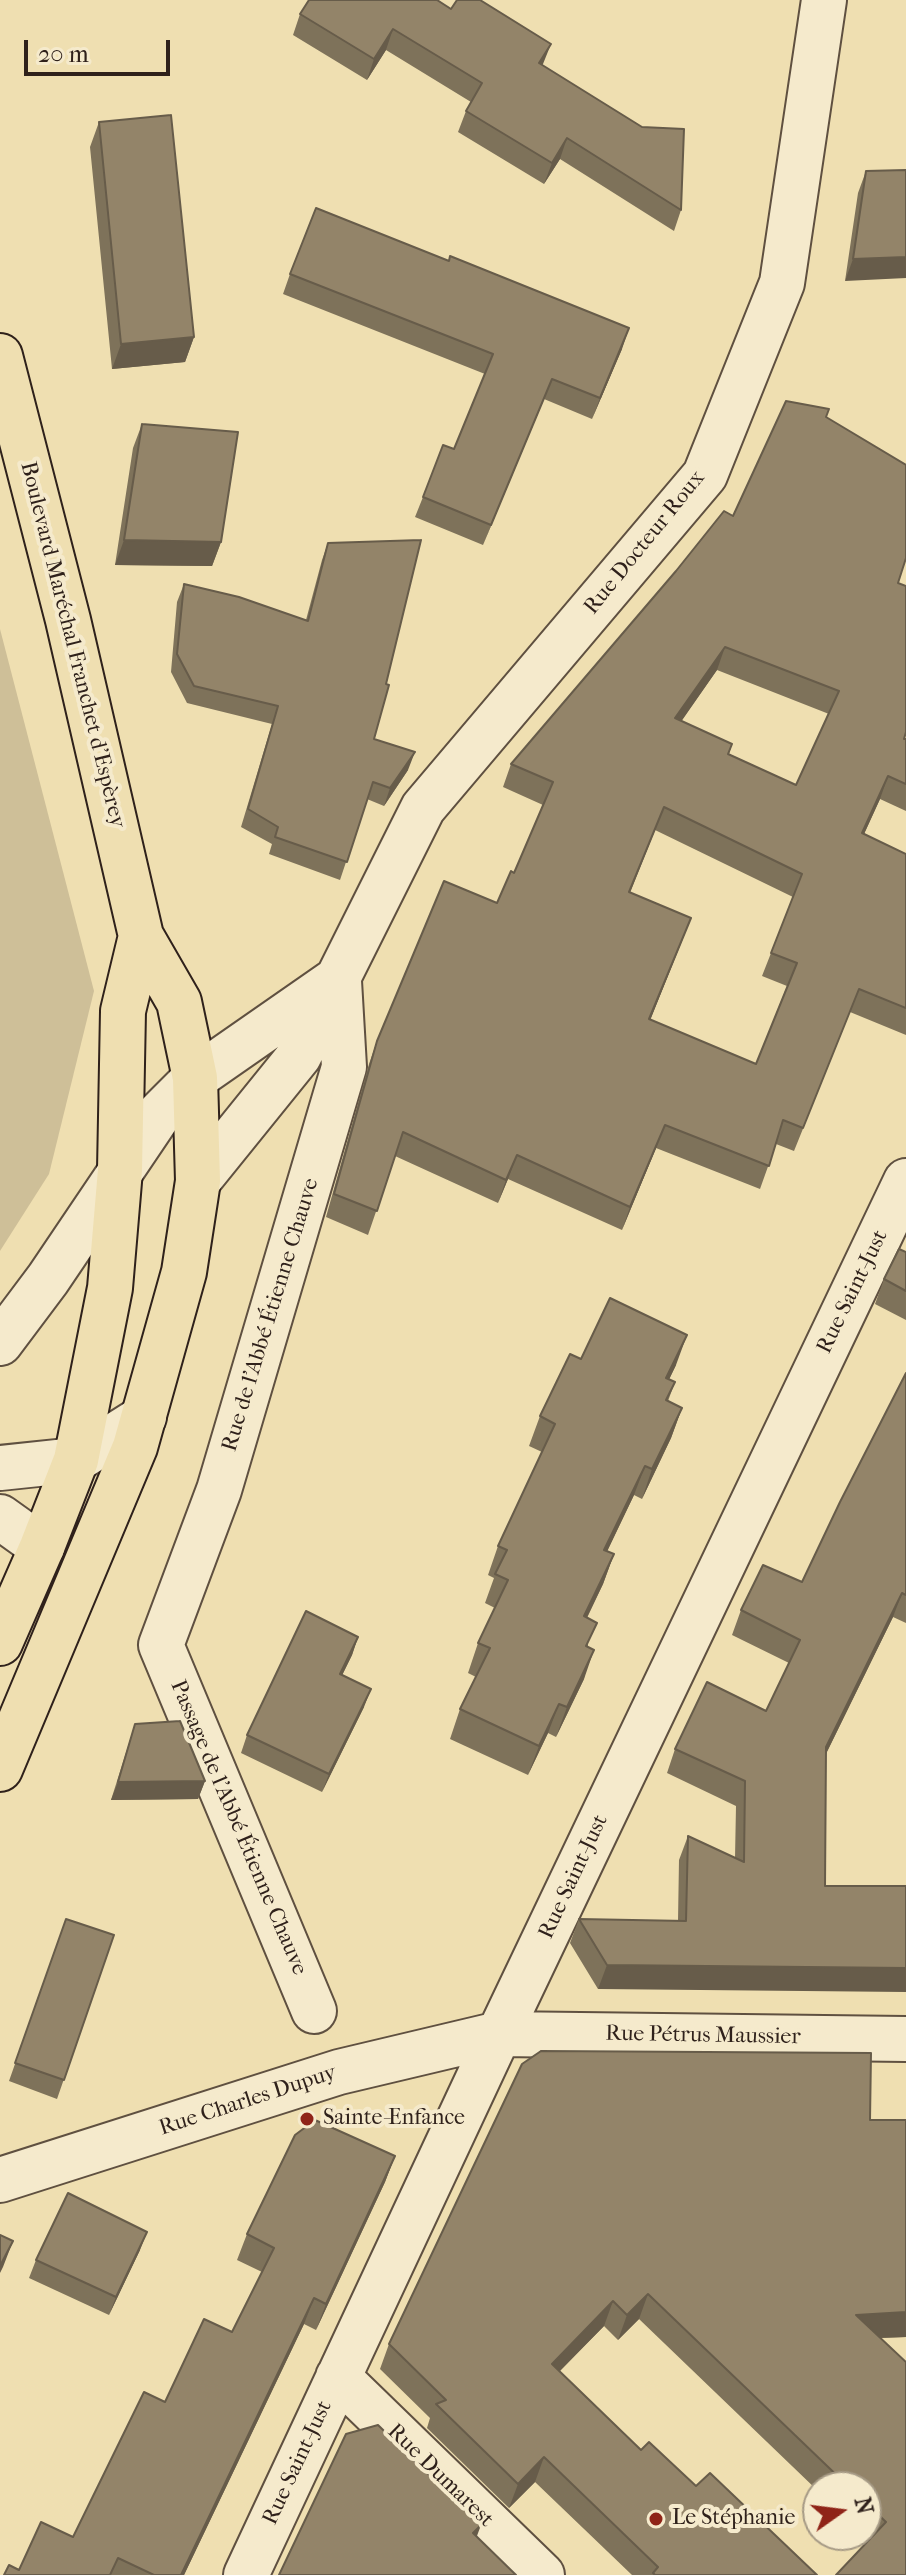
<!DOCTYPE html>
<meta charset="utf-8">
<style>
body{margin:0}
#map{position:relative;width:906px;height:2575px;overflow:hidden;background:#efdfb1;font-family:"IM FELL French Canon",serif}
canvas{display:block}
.north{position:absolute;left:802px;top:2471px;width:80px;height:80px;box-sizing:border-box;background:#f5eacc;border:2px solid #a69a85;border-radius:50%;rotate:76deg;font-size:22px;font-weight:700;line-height:32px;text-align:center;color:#2f211b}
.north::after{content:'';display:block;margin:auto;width:28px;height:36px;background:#8f2418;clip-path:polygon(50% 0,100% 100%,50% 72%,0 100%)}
.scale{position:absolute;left:24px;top:40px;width:146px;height:36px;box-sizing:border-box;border:4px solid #2f211b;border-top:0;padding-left:10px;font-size:24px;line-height:28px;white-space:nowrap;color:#2f211b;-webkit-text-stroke:6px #f5eacc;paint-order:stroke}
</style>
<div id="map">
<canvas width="906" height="2575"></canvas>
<div class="north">N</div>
<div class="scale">20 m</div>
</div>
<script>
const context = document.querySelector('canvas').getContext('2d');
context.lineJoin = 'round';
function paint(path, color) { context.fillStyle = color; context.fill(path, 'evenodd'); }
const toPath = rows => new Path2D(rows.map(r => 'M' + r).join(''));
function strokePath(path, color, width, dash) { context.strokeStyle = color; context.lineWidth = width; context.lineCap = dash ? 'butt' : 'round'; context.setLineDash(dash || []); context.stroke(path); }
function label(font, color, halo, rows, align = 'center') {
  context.font = font + ' "IM FELL French Canon",serif'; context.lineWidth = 8; context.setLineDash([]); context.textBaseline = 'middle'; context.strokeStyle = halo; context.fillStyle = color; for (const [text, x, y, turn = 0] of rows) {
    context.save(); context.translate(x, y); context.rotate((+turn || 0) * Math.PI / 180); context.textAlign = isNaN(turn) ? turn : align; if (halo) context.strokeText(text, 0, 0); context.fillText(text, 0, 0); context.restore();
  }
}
const green = toPath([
 [0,629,94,991,49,1174,0,1251]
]);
const minor = toPath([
 [198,1181,299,1056,423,808,705,475,782,283,824,0],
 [0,1343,48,1279,160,1113,195,1078,333,982],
 [0,1468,76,1460,144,1417],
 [0,1517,42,1547],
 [314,2011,161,1645,219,1490,344,1067,339,981],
 [0,2180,339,2072,499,2034,906,2039],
 [338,2377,542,2575],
 [246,2575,499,2034,906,1181]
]);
const major = toPath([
 [0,356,68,620,141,936,179,1002,195,1078,198,1181,184,1272,135,1447,0,1769],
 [0,1643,42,1547,76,1460,110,1288,120,1170,123,1011,141,936]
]);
const wall = toPath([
 [309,0,543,66,681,210,674,231,560,159,544,184,458,132,466,111,471,102,386,50,367,80,293,35,300,14],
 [99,122,194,337,185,362,112,369,90,147],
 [906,170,845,281,858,193,866,171],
 [290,274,622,349,592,419,544,399,483,545,415,517,423,497,454,449,485,374,283,294],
 [826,417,898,583,904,739,906,739,906,811,880,799,864,834,906,854,906,1035,850,1012,794,1151,776,1144,760,1189,656,1148,622,1230,508,1179,498,1203,395,1156,368,1235,326,1217,369,1064,377,1041,497,903,514,873,543,805,503,787,511,764,733,516],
 [717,670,829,714,796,785,729,754,732,744,681,721],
 [655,830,793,897,762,976,787,986,756,1064,650,1020,691,918,630,893],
 [142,424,221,542,212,566,115,565,133,448],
 [328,543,386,684,374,739,408,770,384,806,367,799,340,880,269,854,272,844,241,827,272,724,187,703,171,672,177,602,184,584,306,620,322,560],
 [906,1252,906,1320,875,1304,884,1279],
 [581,1359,676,1365,669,1379,675,1382,668,1401,682,1408,671,1438,642,1499,634,1495,607,1551,614,1554,603,1584,587,1618,588,1647,584,1679,556,1737,548,1733,528,1775,450,1739,460,1709,476,1677,468,1673,478,1643,495,1608,485,1603,494,1578,488,1575,498,1546,542,1452,529,1446,540,1416],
 [906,1373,906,1623,893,1617,826,1754,825,1886,598,1989,570,1943,579,1919,678,1921,679,1860,688,1836,735,1858,736,1806,667,1773,675,1749,766,1711,789,1663,732,1635,741,1610,802,1582],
 [358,1637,352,1655,342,1675,364,1707,322,1792,241,1753,247,1735],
 [135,1724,205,1781,198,1799,111,1800],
 [66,1919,114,1935,57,2099,9,2081],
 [870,2120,906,2120,906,2337,880,2338,906,2575,864,2535,866,2535,866,2487,818,2487,818,2491,639,2319,618,2340,604,2326,560,2371,641,2450,696,2486,817,2575,632,2575,535,2482,509,2508,427,2428,430,2418,380,2369,389,2344],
 [395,2156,385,2182,316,2330,304,2324,184,2575,4,2575,19,2570,73,2537,165,2402,232,2332,262,2272,237,2260,247,2234],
 [140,2250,109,2315,29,2278,36,2260]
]);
const shadedWall = toPath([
 [393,29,386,50,367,80,374,59],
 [551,44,543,64,531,84,539,63],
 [567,138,560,159,544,184,552,163],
 [906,257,906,278,845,281,853,259],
 [629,328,622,349,592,419,600,398],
 [194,337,185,362,112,369,121,344],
 [552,379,544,399,483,545,491,525],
 [124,540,221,542,212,566,115,565],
 [725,647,717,670,667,742,675,718],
 [415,752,408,770,384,806,390,788],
 [888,776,880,799,854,856,862,833],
 [664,807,655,830,620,916,629,892],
 [691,918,682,941,641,1043,649,1019],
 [665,1125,656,1148,622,1230,630,1207],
 [517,1155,508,1179,498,1203,506,1180],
 [687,1335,676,1365,656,1407,666,1378],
 [682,1408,671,1438,642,1499,652,1469],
 [645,1466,634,1495,594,1579,604,1550],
 [614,1554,603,1584,573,1646,584,1616],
 [902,1593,893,1617,817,1772,826,1747],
 [358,1637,352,1655,334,1692,340,1674],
 [594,1650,584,1679,556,1737,567,1707],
 [371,1689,364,1707,322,1792,329,1774],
 [559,1704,548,1733,528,1775,539,1746],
 [205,1781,198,1799,111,1800,118,1782],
 [607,1965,906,1968,906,1992,598,1989],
 [395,2156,385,2182,316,2330,326,2304],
 [147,2232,140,2250,109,2315,116,2297],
 [13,2241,3,2267,0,2273,0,2266],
 [648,2294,639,2319,618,2340,627,2315],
 [314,2298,304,2324,184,2575,181,2575],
 [613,2301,604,2326,543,2388,552,2364],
 [906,2312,906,2337,847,2339,856,2315],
 [544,2457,535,2482,509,2508,518,2484],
 [481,2525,474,2544,473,2533]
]);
const building = toPath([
 [309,0,437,0,451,9,457,0,480,0,551,44,539,63,642,127,684,129,681,210,567,138,552,163,466,111,482,83,393,29,374,59,300,14,309,0],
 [171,115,194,337,121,344,99,122,171,115],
 [906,170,906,257,853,259,866,171,906,170],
 [316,208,449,261,450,256,629,328,600,398,552,379,491,525,423,497,443,445,454,449,493,354,290,274,316,208],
 [786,401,829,409,826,417,906,465,906,558,898,583,906,586,906,732,904,739,906,739,906,784,888,776,862,833,906,854,906,1008,859,989,803,1128,783,1120,769,1166,665,1125,630,1207,517,1155,506,1180,403,1132,377,1211,334,1194,377,1041,444,881,497,903,511,871,514,873,553,782,511,764,676,571,724,511,733,516,786,401],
 [725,647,839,691,796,785,728,754,732,744,675,718,725,647],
 [664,807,802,874,771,953,797,963,756,1064,649,1019,691,918,629,892,664,807],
 [142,424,238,432,221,542,124,540,142,424],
 [421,540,386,684,389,685,374,739,415,752,390,788,373,782,347,862,275,837,278,827,248,809,278,706,194,686,177,654,184,584,239,597,308,621,328,543,421,540],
 [899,1249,906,1252,906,1291,884,1279,899,1249],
 [610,1298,687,1335,666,1378,675,1382,666,1400,682,1408,652,1469,645,1466,604,1550,614,1554,584,1616,597,1623,586,1646,594,1650,567,1707,559,1704,539,1746,460,1709,490,1648,478,1643,508,1580,495,1574,507,1550,498,1546,555,1424,540,1416,570,1354,581,1359,610,1298],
 [906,1373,906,1595,902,1593,826,1747,825,1886,906,1886,906,1968,607,1965,579,1919,686,1921,688,1836,744,1862,745,1781,675,1749,707,1682,766,1711,800,1640,741,1610,763,1565,802,1582,840,1502,906,1373],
 [306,1611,358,1637,340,1674,371,1689,329,1774,247,1735,306,1611],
 [180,1721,205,1781,118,1782,135,1724,180,1721],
 [66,1919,114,1935,64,2080,15,2063,66,1919],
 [541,2051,871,2053,870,2120,906,2120,906,2312,856,2315,906,2362,906,2575,836,2575,886,2522,866,2503,866,2487,849,2487,648,2294,627,2315,613,2301,552,2364,641,2450,649,2442,696,2486,710,2473,817,2575,655,2575,653,2573,658,2567,544,2457,518,2484,436,2404,446,2400,389,2344,522,2064,541,2051],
 [315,2120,395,2156,326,2304,314,2298,181,2575,154,2575,118,2558,110,2575,4,2575,9,2565,19,2570,41,2522,73,2537,144,2392,165,2402,204,2319,232,2332,274,2248,247,2234,295,2135,315,2120],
 [68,2193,147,2232,116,2297,36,2260,68,2193],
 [0,2235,13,2241,0,2266,0,2235],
 [378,2425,481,2525,473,2533,516,2575,279,2575,346,2434,378,2425]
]);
const markers = [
 [307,2119,8,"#8f2418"],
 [656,2519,8,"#8f2418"]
];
const streetNames = [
 ["Rue Docteur Roux",645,543,-51],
 ["Boulevard Maréchal Franchet d'Espèrey",72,645,76],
 ["Rue Saint-Just",853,1292,-64],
 ["Rue de l'Abbé Étienne Chauve",271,1315,-73],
 ["Passage de l'Abbé Étienne Chauve",238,1828,67],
 ["Rue Saint-Just",574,1877,-65],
 ["Rue Pétrus Maussier",703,2036,1],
 ["Rue Charles Dupuy",248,2101,-18],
 ["Rue Saint-Just",298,2463,-65],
 ["Rue Dumarest",440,2476,44]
];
const poiNames = [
 ["Sainte-Enfance",323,2119],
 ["Le Stéphanie",672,2519]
];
paint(green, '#cebf98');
strokePath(minor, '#5f5040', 48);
strokePath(major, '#2f211b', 48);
strokePath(minor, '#f5eacc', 44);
strokePath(major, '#efdfb1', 44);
paint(wall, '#7e725a');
paint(shadedWall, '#675c4a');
paint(building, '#938469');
strokePath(building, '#675c4a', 2);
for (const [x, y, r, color] of markers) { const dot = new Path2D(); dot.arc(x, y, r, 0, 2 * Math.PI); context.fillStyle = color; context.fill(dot); strokePath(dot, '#f5eacc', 3); }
label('22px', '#2f211b', '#f5eacc', streetNames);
label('22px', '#2f211b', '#f5eacc', poiNames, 'left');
</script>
